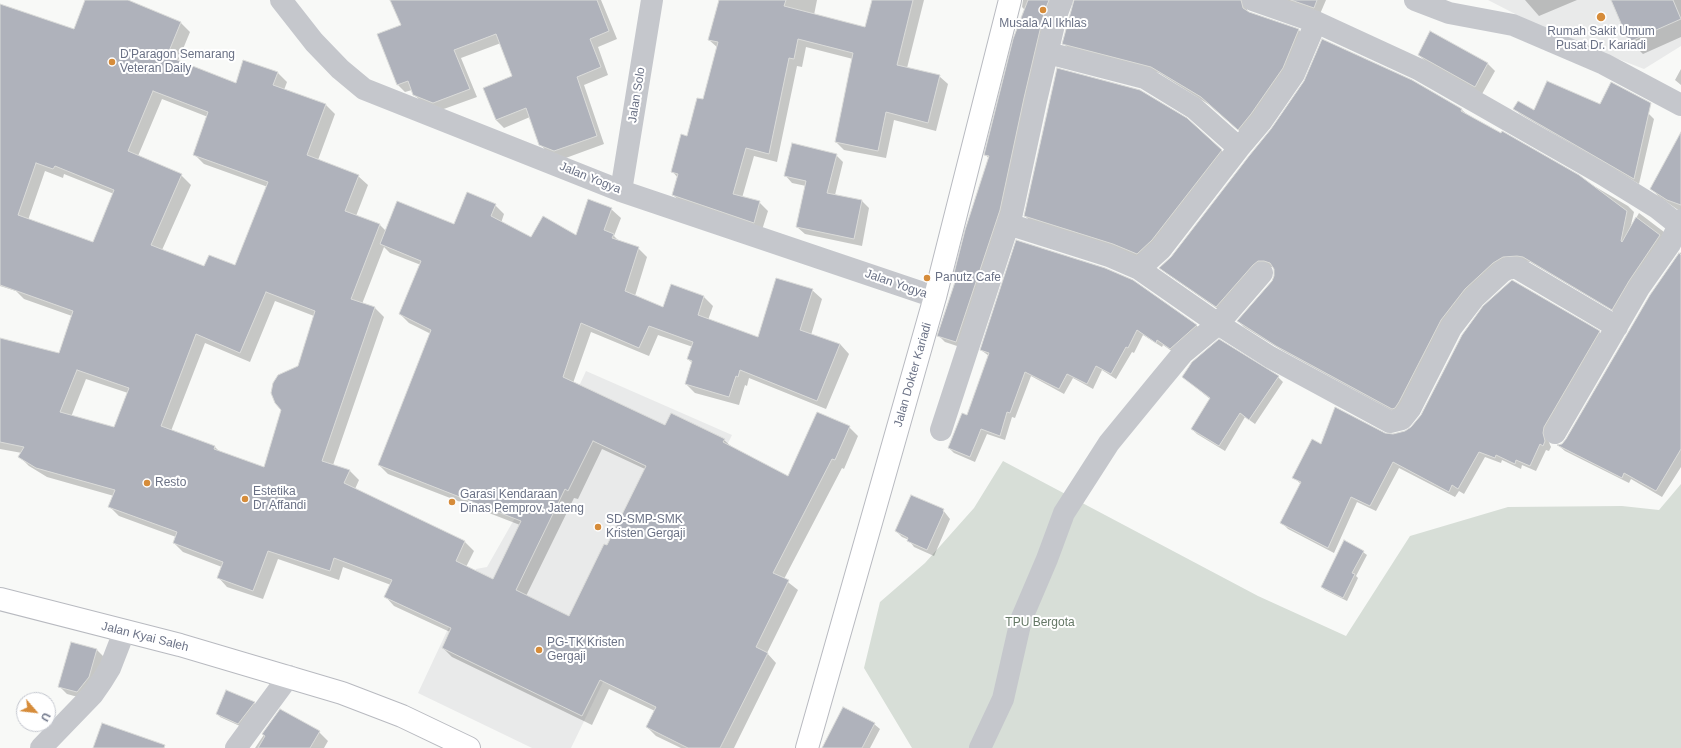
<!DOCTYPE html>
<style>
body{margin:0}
#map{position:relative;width:1681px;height:748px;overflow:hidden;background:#f8f9f7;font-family:Helvetica,sans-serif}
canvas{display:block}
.north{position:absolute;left:16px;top:692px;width:40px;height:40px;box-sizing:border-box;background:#fff;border:1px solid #c4c7cf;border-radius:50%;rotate:118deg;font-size:11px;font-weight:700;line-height:16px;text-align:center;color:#6b7286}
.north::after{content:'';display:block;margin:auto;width:14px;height:18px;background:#d68c3a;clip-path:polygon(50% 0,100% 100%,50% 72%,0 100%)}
</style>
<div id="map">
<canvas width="1681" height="748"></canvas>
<div class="north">U</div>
</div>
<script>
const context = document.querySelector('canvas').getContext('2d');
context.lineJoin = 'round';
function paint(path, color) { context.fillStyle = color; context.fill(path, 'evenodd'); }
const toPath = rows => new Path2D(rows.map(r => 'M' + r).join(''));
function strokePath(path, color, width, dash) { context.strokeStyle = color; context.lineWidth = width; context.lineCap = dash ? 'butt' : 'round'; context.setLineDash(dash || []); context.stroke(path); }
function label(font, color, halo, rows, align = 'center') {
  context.font = font + ' Helvetica,sans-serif'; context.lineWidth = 4; context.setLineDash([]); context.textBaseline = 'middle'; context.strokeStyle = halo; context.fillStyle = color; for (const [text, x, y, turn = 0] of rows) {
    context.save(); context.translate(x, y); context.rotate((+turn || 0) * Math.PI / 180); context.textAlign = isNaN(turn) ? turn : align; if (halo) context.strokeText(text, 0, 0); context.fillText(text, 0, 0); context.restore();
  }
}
const built = toPath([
 [1488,0,1681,0,1681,46,1644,69,1556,35],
 [586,371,732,435,666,569,637,612,571,748,532,748,418,693,476,569,487,567,532,488]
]);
const green = toPath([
 [1003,461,1258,596,1346,636,1410,536,1508,507,1622,506,1659,510,1681,484,1681,748,912,748,864,668,880,602,925,563,974,508]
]);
const shadow = toPath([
 [87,0,125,0,181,23,190,32,178,61,236,84,244,61,278,73,287,82,284,90,326,105,335,114,318,160,358,176,368,185,356,216,380,225,386,231,455,225,495,205,504,214,501,223,532,238,576,236,611,209,621,218,614,236,620,242,638,248,647,257,635,296,664,308,704,297,713,306,708,320,759,338,812,290,822,299,811,335,840,344,849,354,826,409,749,378,747,386,745,385,739,405,695,393,686,384,692,363,688,359,693,347,658,335,649,356,591,332,573,383,666,427,724,440,733,448,788,477,849,427,858,436,844,469,842,468,784,579,798,590,767,653,776,663,734,748,681,748,656,736,647,727,655,711,609,689,592,725,452,657,443,648,450,632,394,606,385,596,391,585,343,567,339,580,278,559,263,599,227,587,218,577,222,567,183,552,174,543,176,537,119,516,110,507,114,496,47,477,29,466,20,457,22,453,0,449,0,339,60,354,72,316,24,299,16,291,0,286,0,5,74,30],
 [162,99,208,117,194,154,204,164,268,187,236,267,205,268,162,250,191,185,181,175,138,156],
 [45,171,63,178,64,174,114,194,94,243,28,220],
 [384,247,390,253,421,265,400,314,409,323,431,334,379,465,388,474,520,525,493,580,466,567,474,551,465,542,355,489,359,480,350,471,333,465,384,317,375,308,362,304],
 [275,301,314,316,265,468,220,452,215,447,171,431,205,343,250,362],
 [86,379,128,393,115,428,71,417],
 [602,449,645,469,607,547,570,617,526,596,574,498,578,499],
 [391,0,601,0,617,39,598,47,608,75,584,85,604,144,563,159,548,153,540,144,530,117,504,128,496,120,484,89,514,77,501,43,461,58,477,97,441,110,422,102,413,94,412,90,405,92,398,85,402,25],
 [720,0,817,0,814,15,866,28,873,0,924,0,907,68,939,76,948,84,936,131,894,120,886,158,844,150,836,142,853,59,806,47,802,67,797,66,777,162,754,156,742,198,759,202,768,211,762,230,682,203,673,195,678,178,672,171,703,101,718,48,709,40],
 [1023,0,1059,0,1006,216,963,348,945,342,939,336,956,283,953,281,989,159,985,154,1025,10,1022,7],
 [1075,0,1249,0,1247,10,1248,13,1299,30,1305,37,1245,136,1208,104,1159,73,1070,50,1063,43],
 [1281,0,1326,0,1320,14],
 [1525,0,1577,0,1539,16],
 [1612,0,1681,0,1681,37,1643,54,1630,41],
 [1419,55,1487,63,1495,71,1482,94,1426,62],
 [1681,69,1681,85,1675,80],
 [1412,81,1462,110,1468,115,1501,135,1502,132,1628,206,1634,212,1630,229,1639,213,1668,235,1618,314,1530,262,1515,261,1398,414,1283,351,1244,327,1238,321,1273,281,1275,276,1274,267,1263,267,1222,312,1166,273,1160,268],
 [1601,106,1648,113,1654,119,1639,184,1520,114,1515,109,1535,112],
 [1681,136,1681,212,1658,196,1652,189],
 [1221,150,1227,156,1143,260,1031,222,1025,216],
 [836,155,843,162,835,195,862,201,869,208,862,246,805,234,797,227,806,186,792,183,785,175],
 [1681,252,1681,467,1662,497,1631,479,1629,483,1565,451,1559,446,1567,440,1650,295],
 [1132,281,1197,326,1202,331,1176,354,1163,345,1162,347,1143,335,1134,353,1132,352,1116,379,1102,370,1093,389,1073,378,1064,394,1031,376,1015,418,1012,417,1005,440,987,434,975,462,954,453,949,448,968,417,989,356,981,350],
 [1599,332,1605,338,1548,440,1551,447,1549,451,1546,450,1536,471,1522,465,1521,469,1502,460,1501,463,1485,457,1464,494,1459,491,1455,497,1399,468,1376,511,1357,502,1334,553,1288,529,1282,523,1301,484,1293,477,1322,445,1405,432],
 [1183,377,1278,377,1283,382,1255,424,1245,417,1225,451,1197,434,1192,429,1210,399],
 [943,510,950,519,934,556,914,547,909,540,902,537,896,531],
 [1363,552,1367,555,1356,576,1358,578,1347,601,1325,590,1322,587],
 [72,643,97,650,104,657,85,699,67,694,60,687],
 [254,703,257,706,242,727,220,717,217,713],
 [280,711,319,732,328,741,324,748,255,748],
 [874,724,880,729,870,748,823,748]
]);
const building = toPath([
 [85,0,128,0,181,22,167,56,236,83,243,60,278,72,273,85,326,104,307,155,359,175,345,211,380,224,351,299,375,307,322,461,350,470,344,483,465,541,456,561,493,579,521,521,378,465,431,330,399,314,421,261,380,244,397,201,454,224,467,192,496,204,491,216,531,237,543,216,576,235,588,199,612,208,604,230,614,234,612,238,639,247,625,291,663,307,671,284,704,296,698,315,758,337,776,278,813,289,800,330,840,344,817,401,740,370,738,377,736,376,729,397,685,384,692,361,687,359,693,342,649,326,639,348,581,323,563,377,665,425,671,413,725,439,723,442,788,476,817,412,850,426,835,460,832,459,773,573,789,580,756,647,768,653,720,748,688,748,646,727,656,707,600,680,582,716,442,648,451,628,384,597,392,580,334,558,330,571,268,551,253,591,217,578,223,562,173,543,177,532,108,507,115,490,36,468,18,457,24,447,0,442,0,338,59,353,73,311,0,285,0,4,74,29,85,0],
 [153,91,208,112,193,155,268,182,235,265,209,255,204,266,151,245,182,174,128,151,153,91],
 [36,163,53,169,55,166,114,190,93,242,18,215,36,163],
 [266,292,315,311,298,366,278,375,273,383,271,393,275,403,281,410,264,467,214,449,215,446,161,426,196,334,240,353,266,292],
 [77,370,129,388,114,427,60,412,77,370],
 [593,441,646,466,607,545,604,544,569,616,516,590,565,489,568,491,593,441],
 [390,0,597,0,609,31,590,39,601,67,577,77,597,136,554,151,539,145,526,108,496,120,483,88,512,76,496,34,454,50,470,89,433,103,413,95,408,81,397,85,377,34,401,25,390,0],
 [719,0,786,0,784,6,865,27,872,0,913,0,897,65,940,75,928,123,886,112,878,151,835,142,853,53,798,39,794,59,789,58,769,154,746,148,733,194,760,201,754,223,672,195,678,174,671,172,681,134,687,136,697,98,703,99,718,42,708,40,719,0],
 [1028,0,1049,0,1044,13,1024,98,1000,210,956,342,937,336,955,282,952,281,965,230,989,156,984,155,1013,39,1028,0],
 [1074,0,1241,0,1243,8,1249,12,1299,29,1283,68,1251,114,1238,130,1201,97,1151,67,1062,44,1074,0],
 [1291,0,1317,0,1314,8,1291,0],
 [1611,0,1673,0,1681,19,1629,42,1611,0],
 [1430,31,1488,63,1475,87,1418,55,1430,31],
 [1322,39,1412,80,1462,109,1461,111,1501,133,1502,131,1579,175,1627,211,1621,241,1622,242,1636,217,1660,235,1629,281,1612,310,1523,257,1517,256,1503,257,1493,263,1465,289,1441,320,1399,402,1395,408,1392,409,1276,346,1237,321,1272,281,1274,276,1274,269,1270,263,1264,261,1258,261,1253,265,1216,307,1159,268,1171,257,1249,156,1271,129,1304,81,1322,39],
 [1057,68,1140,90,1187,118,1222,150,1152,240,1137,254,1113,244,1024,216,1057,68],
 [1547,81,1600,104,1611,82,1651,103,1634,179,1513,109,1518,101,1534,110,1547,81],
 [1681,132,1681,205,1667,200,1650,189,1681,132],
 [792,143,837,154,827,193,862,200,854,239,796,227,806,181,784,176,792,143],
 [1016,240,1105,268,1133,280,1197,325,1170,349,1157,340,1156,343,1137,330,1128,348,1126,347,1111,374,1096,366,1087,384,1067,374,1059,389,1025,372,1010,413,1007,412,1000,436,981,429,970,457,948,448,962,413,967,415,989,353,980,350,1016,240],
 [1679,253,1681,255,1681,449,1656,491,1624,473,1622,478,1557,445,1562,444,1566,439,1650,295,1679,253],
 [1512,280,1600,331,1544,427,1543,433,1545,441,1543,446,1540,444,1530,466,1516,460,1515,464,1496,455,1495,458,1479,452,1458,489,1452,485,1449,492,1393,462,1370,506,1351,497,1328,548,1280,523,1301,482,1292,478,1312,439,1321,444,1335,407,1385,433,1393,434,1405,431,1411,427,1421,415,1462,335,1483,306,1512,280],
 [1219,339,1279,376,1249,420,1240,413,1219,446,1191,429,1210,398,1182,377,1192,362,1219,339],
 [911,495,944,509,943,511,944,512,927,550,907,541,908,538,895,531,911,495],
 [1344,540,1364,551,1352,573,1355,574,1343,598,1321,587,1344,540],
 [71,642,97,649,89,677,77,692,58,687,71,642],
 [226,690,255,702,238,724,216,714,226,690],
 [843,707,875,723,862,748,822,748,843,707],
 [280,709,320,731,310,748,258,748,265,736,262,734,280,709],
 [102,723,165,745,164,748,93,748,102,723]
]);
const street = toPath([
 [281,0,314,42,340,69,364,89,621,191,935,297],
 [1253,0,1316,22,1418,69,1602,174,1657,208,1681,227],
 [1415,0,1449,13,1513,25,1604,64,1681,105],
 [1048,53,1145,78,1194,108,1239,148],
 [621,191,652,0],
 [1008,224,1109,256,1139,269,1218,324,1270,357,1390,422,1402,419,1410,409,1451,328,1474,298,1502,272,1509,268,1517,268,1617,327],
 [1139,269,1161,249,1239,148,1261,122,1294,74,1316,22],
 [941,430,1012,213,1036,101,1056,16,1062,0],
 [1555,433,1639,288,1670,244,1681,220],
 [41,748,93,694,102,681,110,668,124,632],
 [236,748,289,676],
 [980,748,1003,699,1021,620,1047,559,1064,513,1109,443,1159,382,1183,353,1218,324,1262,273]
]);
const secondary = toPath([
 [0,599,180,645,342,693,402,716,469,748],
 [807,748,935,297,1010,0]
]);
const markers = [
 [1043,10,4,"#d68c3a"],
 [1601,17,5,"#d68c3a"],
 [112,62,4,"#d68c3a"],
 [927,278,4,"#d68c3a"],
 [147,483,4,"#d68c3a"],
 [245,499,4,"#d68c3a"],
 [452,502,4,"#d68c3a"],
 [598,527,4,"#d68c3a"],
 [539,650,4,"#d68c3a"]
];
const poiNames = [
 ["Musala Al Ikhlas",1043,24,"center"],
 ["Rumah Sakit Umum",1601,32,"center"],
 ["Pusat Dr. Kariadi",1601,46,"center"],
 ["D'Paragon Semarang",120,55],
 ["Veteran Daily",120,69],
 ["Panutz Cafe",935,278],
 ["Resto",155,483],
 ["Estetika",253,492],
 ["Dr Affandi",253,506],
 ["Garasi Kendaraan",460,495],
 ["Dinas Pemprov. Jateng",460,509],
 ["SD-SMP-SMK",606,520],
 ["Kristen Gergaji",606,534],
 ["PG-TK Kristen",547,643],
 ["Gergaji",547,657]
];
const streetNames = [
 ["Jalan Solo",637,95,-81],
 ["Jalan Yogya",590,178,22],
 ["Jalan Yogya",896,284,19],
 ["Jalan Dokter Kariadi",913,375,-74],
 ["Jalan Kyai Saleh",145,637,14]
];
const parkNames = [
 ["TPU Bergota",1040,623]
];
paint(built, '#e9eaea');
paint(green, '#d7ded7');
paint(shadow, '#0003');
paint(building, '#afb2bb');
strokePath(building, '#dadbd9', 1);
strokePath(secondary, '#b8bac0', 24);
strokePath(street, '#c5c7cc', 22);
strokePath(secondary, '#fff', 22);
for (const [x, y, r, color] of markers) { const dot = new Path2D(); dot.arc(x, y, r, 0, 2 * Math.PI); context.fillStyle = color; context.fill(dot); strokePath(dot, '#fff', 1.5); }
label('12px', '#6b7286', '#fff', poiNames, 'left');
label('12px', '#6b7286', '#fff', streetNames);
label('12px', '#657866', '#fff', parkNames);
</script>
